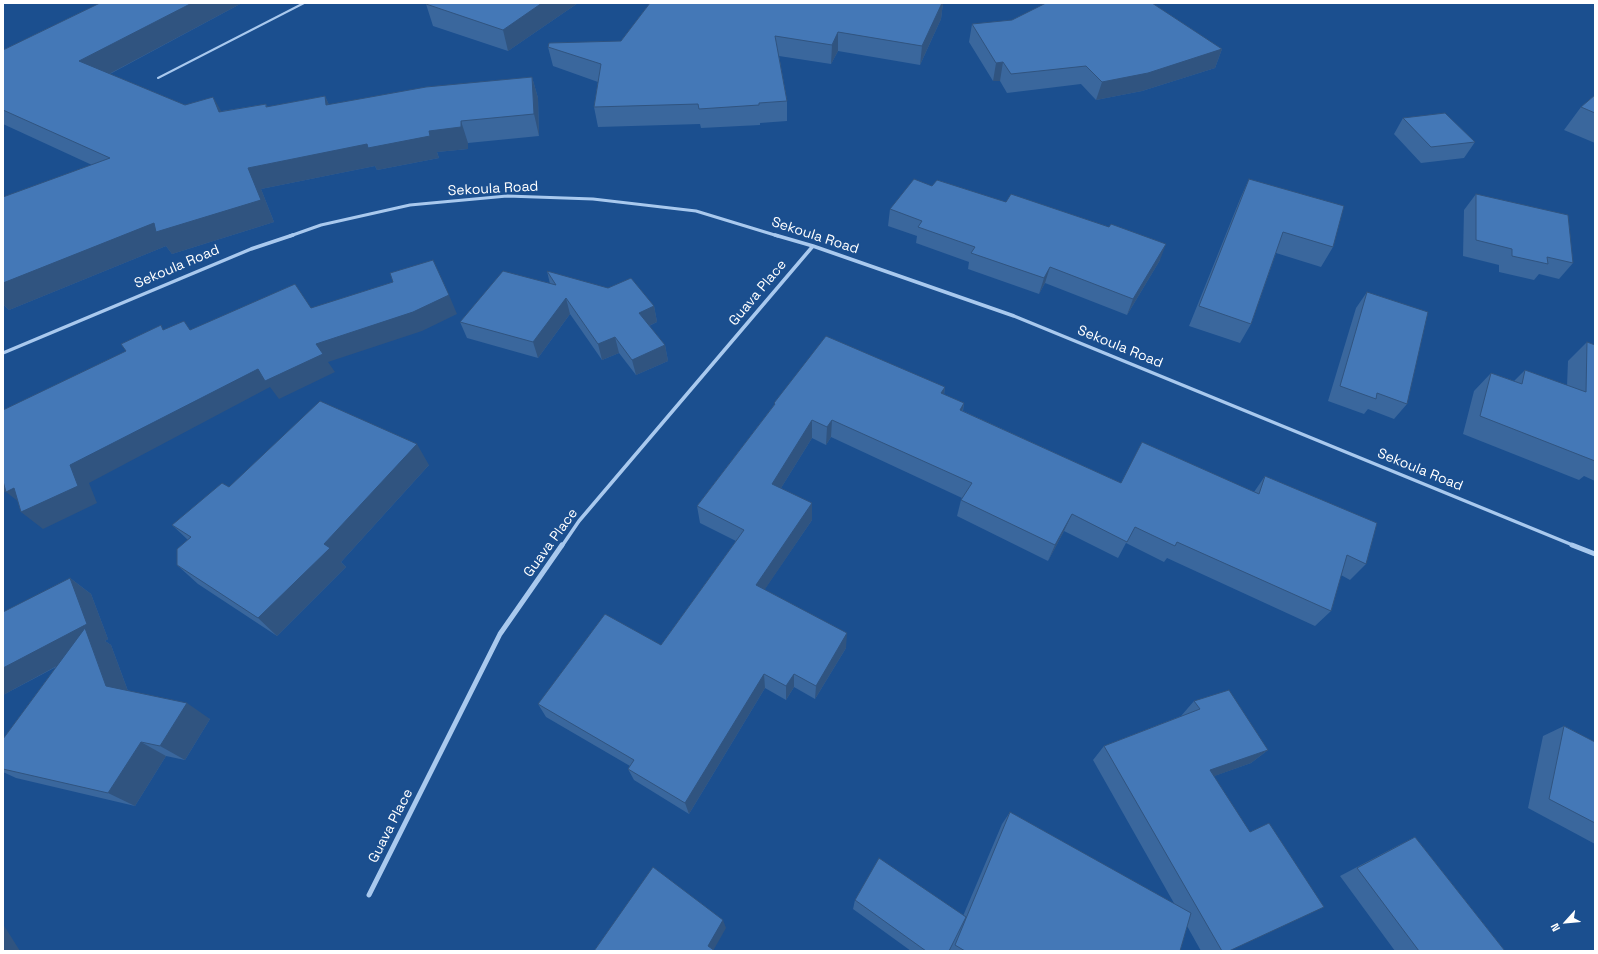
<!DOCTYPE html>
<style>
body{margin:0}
#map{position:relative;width:1598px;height:954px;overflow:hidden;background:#1b4f8f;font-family:"Space Grotesk",sans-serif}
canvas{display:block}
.frame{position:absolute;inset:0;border:4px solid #fff;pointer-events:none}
.north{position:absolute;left:1546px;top:902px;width:40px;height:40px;-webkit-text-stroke:3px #1b4f8f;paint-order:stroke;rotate:243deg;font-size:11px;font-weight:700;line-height:16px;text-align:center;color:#fff}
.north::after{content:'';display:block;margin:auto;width:14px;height:18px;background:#fff;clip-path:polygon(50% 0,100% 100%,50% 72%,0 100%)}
</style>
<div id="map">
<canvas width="1598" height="954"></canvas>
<div class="frame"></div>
<div class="north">N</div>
</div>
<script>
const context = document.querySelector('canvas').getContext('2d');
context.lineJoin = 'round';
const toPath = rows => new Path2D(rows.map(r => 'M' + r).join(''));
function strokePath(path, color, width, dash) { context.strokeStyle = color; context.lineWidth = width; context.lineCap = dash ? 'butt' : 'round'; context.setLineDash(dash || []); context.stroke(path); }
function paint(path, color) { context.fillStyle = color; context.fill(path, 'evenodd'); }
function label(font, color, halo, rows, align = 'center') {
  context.font = font + ' "Space Grotesk",sans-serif'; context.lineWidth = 4; context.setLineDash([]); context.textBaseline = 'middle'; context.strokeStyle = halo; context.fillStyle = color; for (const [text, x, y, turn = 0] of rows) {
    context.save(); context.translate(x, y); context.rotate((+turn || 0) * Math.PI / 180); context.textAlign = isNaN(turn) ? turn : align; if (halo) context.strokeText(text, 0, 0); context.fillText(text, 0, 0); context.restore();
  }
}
const lane = toPath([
 [158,78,304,3]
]);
const streetFar2 = toPath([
 [290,236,321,225,410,205,507,196,593,199,696,211,778,236]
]);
const streetFar1 = toPath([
 [775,235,813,246,1014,316,1575,546],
 [3,353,251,249,293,235],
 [562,546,579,521,813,246]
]);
const street = toPath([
 [1572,545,1595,554],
 [369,895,500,634,562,545]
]);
const wall = toPath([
 [100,3,242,3,110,74,185,105,222,111,266,104,267,107,325,96,329,105,532,77,538,98,539,136,468,143,468,149,437,152,439,158,377,170,375,166,261,189,274,222,172,254,166,246,9,310,4,305,92,165,3,124,3,50],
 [428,3,578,3,508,51,433,26,426,4],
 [650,3,943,3,941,19,920,65,838,51,831,64,779,56,787,101,787,121,760,123,760,125,701,128,700,124,598,127,594,107,598,82,553,66,548,47,621,41],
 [972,24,1222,49,1215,68,1142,91,1096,100,1081,84,1007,93,1000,81,993,81,969,42],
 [1595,95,1595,143,1564,130,1581,107],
 [1403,118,1475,142,1464,158,1421,163,1394,134],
 [1249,179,1333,247,1321,267,1276,253,1251,324,1240,343,1189,326,1240,199],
 [932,186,1160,260,1127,315,1045,283,1039,294,968,269,969,262,916,243,917,236,888,226,890,209],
 [1476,194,1573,263,1559,279,1539,274,1534,280,1499,272,1499,265,1463,256,1464,210],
 [547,271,654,306,657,322,649,326,665,345,668,361,636,375,619,353,602,360,570,314,538,358,467,338,460,322,550,284],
 [1367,292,1407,404,1394,419,1368,409,1364,414,1328,401,1356,308],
 [1587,342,1595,345,1595,481,1584,476,1579,480,1463,434,1474,391,1491,373,1514,381,1525,370,1567,386,1568,361],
 [945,387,944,395,964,403,963,411,1121,483,1254,492,1265,476,1366,564,1350,580,1341,575,1331,611,1315,626,1167,558,1164,562,1126,543,1118,558,1064,531,1048,561,957,516,961,500,962,498,831,437,826,445,812,438,781,488,812,520,764,590,846,648,815,699,794,687,786,700,765,688,689,814,634,780,628,769,630,766,546,717,538,704,661,645,736,541,700,523,697,506,774,405,774,403],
 [429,465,341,562,346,567,277,636,198,584,177,565,188,540,172,525,229,487],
 [70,578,91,594,108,639,105,641,111,645,128,691,210,719,185,760,166,756,135,806,16,778,3,772,3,739,56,667,3,695],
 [1194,701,1268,750,1251,763,1214,776,1229,951,1201,951,1187,926,1180,951,911,951,853,909,855,900,963,916,1002,824,1010,812,1175,905,1093,760,1104,746,1181,716],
 [1564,726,1595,742,1595,844,1528,808,1543,736],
 [1415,837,1505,951,1395,951,1340,876,1397,846]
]);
const shadedWall = toPath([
 [192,3,242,3,94,82,79,61],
 [542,3,578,3,508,51,503,30],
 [942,3,943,3,941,19,920,65,922,46],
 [838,32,838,51,831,64,832,45],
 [1222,49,1215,68,1142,91,1096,100,1102,82],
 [1003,62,1000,81,993,81,996,63],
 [532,77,538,98,539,136,534,114],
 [325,96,335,118,326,105],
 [213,97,226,119,219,112],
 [461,121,468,143,468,149,437,152,439,158,377,170,375,166,261,189,274,222,172,254,166,246,9,310,4,305,3,306,3,283,248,168,429,131],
 [1166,244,1160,260,1127,315,1133,299],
 [1050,267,1045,283,1039,294,1044,278],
 [449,295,457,314,422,331,328,362,335,372,279,399,270,387,89,483,97,503,43,529,21,512,28,509,6,492,70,465,258,369,316,344],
 [566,298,570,314,538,358,533,342],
 [654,306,657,322,642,329,639,313],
 [615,337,619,353,602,360,598,344],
 [665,345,668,361,636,375,632,360],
 [945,387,942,405,941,393],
 [964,403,960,421,960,410],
 [812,420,812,438,773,501,772,484],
 [832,420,831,437,826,445,827,427],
 [417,444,429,465,341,562,346,567,277,636,258,618,324,544],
 [3,471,20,485,3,493],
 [812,503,812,520,757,601,756,585],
 [1072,514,1064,531,1048,561,1055,545],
 [70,578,91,594,108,639,105,641,111,645,132,702,106,686,92,647,3,695,3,668],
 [847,633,846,648,815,699,816,686],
 [764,674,765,688,689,814,685,803],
 [794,674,794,687,786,700,786,686],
 [187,703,210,719,185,760,160,746],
 [141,742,166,756,135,806,108,793],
 [1268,750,1251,763,1195,783,1210,770],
 [723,920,726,928,713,951,708,946],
 [3,924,20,951,3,951]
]);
const building = toPath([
 [100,3,192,3,79,61,185,105,213,97,219,112,266,104,266,107,325,96,326,105,426,87,532,77,534,114,461,121,461,127,429,131,430,136,368,148,367,144,248,168,261,200,156,232,154,223,3,283,3,197,110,158,3,110,3,50,100,3],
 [428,3,542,3,503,30,426,4,428,3],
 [650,3,942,3,922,46,838,32,832,45,775,36,787,101,759,103,759,105,699,109,698,104,594,107,601,64,548,47,549,43,621,41,650,3],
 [1046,3,1152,3,1222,49,1148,73,1102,82,1086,66,1011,74,1003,62,996,63,972,24,1012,20,1046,3],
 [1595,95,1595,113,1581,107,1595,95],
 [1445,113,1475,142,1431,147,1403,118,1445,113],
 [914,179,932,186,937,180,1006,202,1011,194,1109,227,1111,224,1166,244,1133,299,1050,267,1044,278,971,253,975,247,918,227,922,221,890,209,914,179],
 [1249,179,1344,206,1333,247,1283,232,1251,324,1199,306,1249,179],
 [1476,194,1568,215,1573,263,1547,257,1548,264,1512,256,1512,249,1476,240,1476,194],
 [433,260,449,295,413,312,316,344,323,354,265,381,258,369,70,465,78,486,21,512,14,488,6,492,3,481,3,410,126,351,121,344,161,325,163,330,184,321,190,330,295,284,311,308,393,282,390,273,433,260],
 [503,271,556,285,547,271,608,288,631,278,654,306,639,313,665,345,632,360,615,337,598,344,566,298,533,342,460,322,503,271],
 [1367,292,1428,312,1407,404,1377,393,1376,399,1340,386,1367,292],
 [826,336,945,387,941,393,964,403,960,410,1121,483,1142,442,1259,494,1265,476,1377,523,1366,564,1347,555,1331,611,1177,542,1175,546,1135,527,1127,542,1072,514,1055,545,961,500,972,483,832,420,827,427,812,420,772,484,812,503,756,585,847,633,816,686,794,674,786,686,764,674,685,803,628,769,634,760,538,704,605,614,661,645,744,530,697,506,775,404,774,403,826,336],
 [1587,342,1595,345,1595,461,1480,416,1491,373,1522,384,1525,370,1586,392,1587,342],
 [320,401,417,444,324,544,330,548,258,618,177,565,177,549,191,537,172,525,222,483,229,487,320,401],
 [70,578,87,624,3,668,3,612,70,578],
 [85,628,106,686,187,703,160,746,141,742,108,793,3,769,3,739,85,628],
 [1229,690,1268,750,1210,770,1250,832,1269,823,1324,907,1229,951,1222,951,1104,746,1200,709,1194,701,1229,690],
 [1564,726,1595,742,1595,823,1549,799,1564,726],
 [1010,812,1191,913,1180,951,965,951,955,945,1010,812],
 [1415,837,1505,951,1419,951,1357,868,1415,837],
 [879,858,966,917,949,951,926,951,855,900,879,858],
 [653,867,723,920,708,946,715,951,594,951,653,867]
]);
const streetNames = [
 ["Sekoula Road",493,189,-3],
 ["Sekoula Road",815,236,18],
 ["Sekoula Road",177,267,-23],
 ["Guava Place",758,293,-50],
 ["Sekoula Road",1120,347,22],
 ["Sekoula Road",1420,470,22],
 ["Guava Place",551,543,-54],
 ["Guava Place",391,826,-63]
];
strokePath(lane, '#a9c9ee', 2);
strokePath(streetFar2, '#a9c9ee', 3);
strokePath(streetFar1, '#a9c9ee', 3.5);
strokePath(street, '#a9c9ee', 5);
paint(wall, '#3a679d');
paint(shadedWall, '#305480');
paint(building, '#4478b7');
strokePath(building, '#305480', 1);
label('14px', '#fff', '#1b4f8f', streetNames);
</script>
